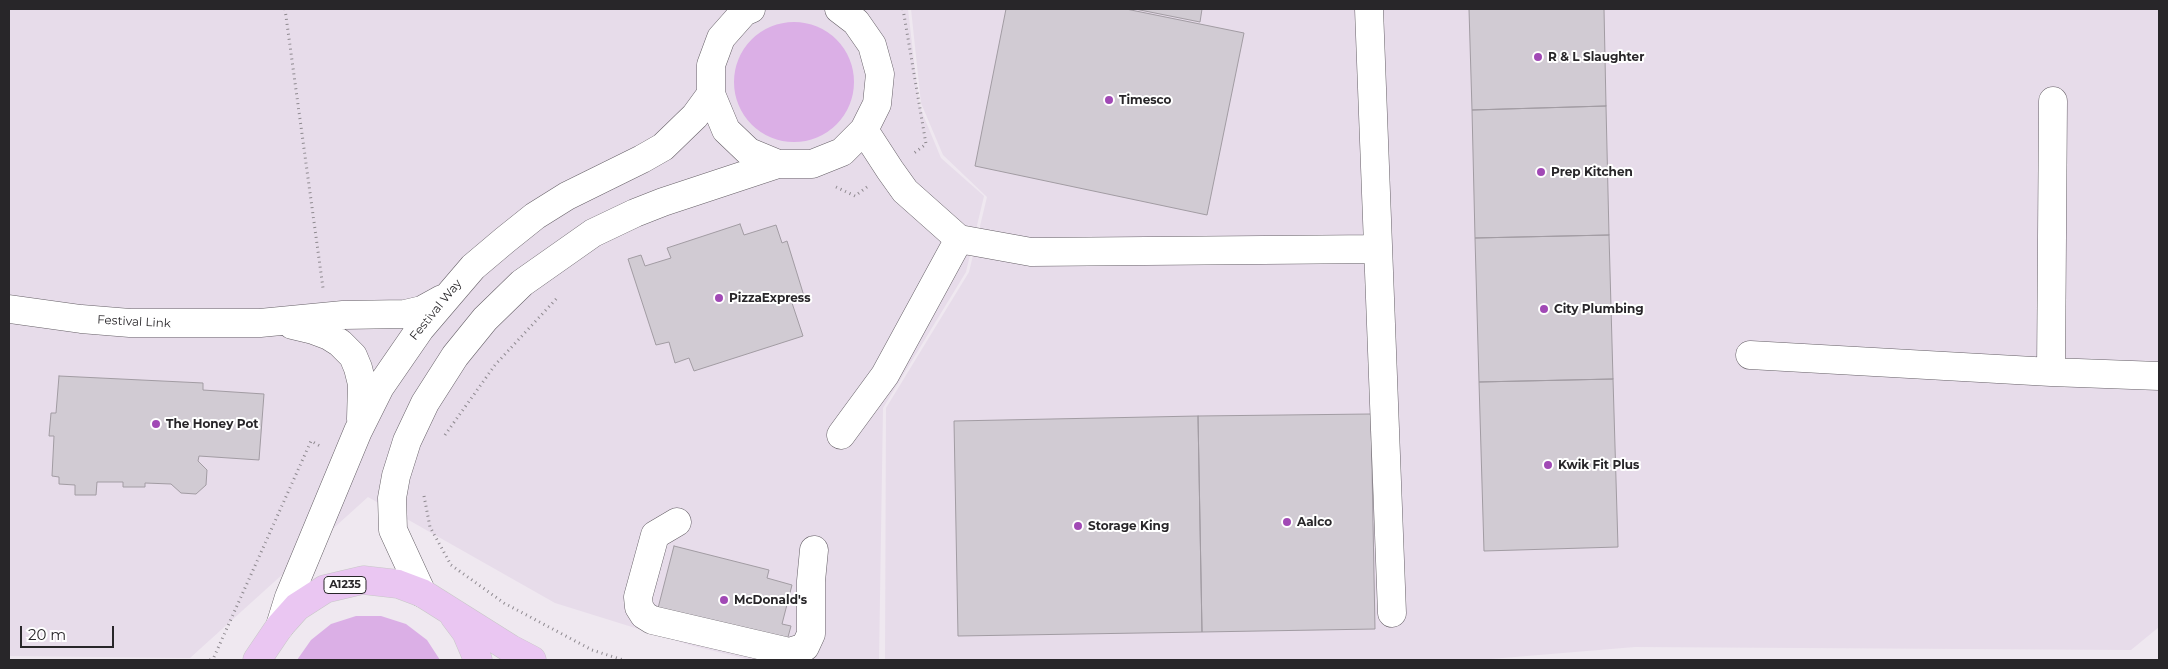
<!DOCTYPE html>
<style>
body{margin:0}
#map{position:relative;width:2168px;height:669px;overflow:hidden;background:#efe8f0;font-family:Montserrat,sans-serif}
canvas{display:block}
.frame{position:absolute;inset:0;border:10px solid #282629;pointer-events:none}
.scale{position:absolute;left:20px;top:626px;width:94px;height:22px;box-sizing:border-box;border:2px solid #282629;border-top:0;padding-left:6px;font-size:15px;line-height:18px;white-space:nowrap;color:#282629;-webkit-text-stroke:4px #fff;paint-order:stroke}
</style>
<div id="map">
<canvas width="2168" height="669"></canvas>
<div class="frame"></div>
<div class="scale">20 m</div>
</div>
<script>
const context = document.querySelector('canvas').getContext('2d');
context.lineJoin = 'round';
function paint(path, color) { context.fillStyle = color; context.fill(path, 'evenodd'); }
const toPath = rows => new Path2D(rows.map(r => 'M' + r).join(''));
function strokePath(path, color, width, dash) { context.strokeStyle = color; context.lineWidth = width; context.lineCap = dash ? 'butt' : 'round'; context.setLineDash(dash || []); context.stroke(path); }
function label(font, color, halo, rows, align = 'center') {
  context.font = font + ' Montserrat,sans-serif'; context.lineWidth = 4; context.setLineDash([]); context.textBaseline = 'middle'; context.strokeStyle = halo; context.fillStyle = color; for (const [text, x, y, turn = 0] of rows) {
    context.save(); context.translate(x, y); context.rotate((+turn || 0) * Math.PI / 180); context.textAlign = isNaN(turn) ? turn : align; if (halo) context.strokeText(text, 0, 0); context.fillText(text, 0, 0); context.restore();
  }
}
const built = toPath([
 [9,9,908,9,919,105,941,158,984,196,966,272,883,408,879,660,751,660,693,646,555,603,368,497,190,658,9,656],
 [911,9,2159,9,2159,627,2131,650,1635,647,1479,660,885,660,886,408,969,272,987,197,943,155,921,103]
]);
const green = toPath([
 '734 82a60 60 0 1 1 120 0a60 60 0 1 1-120 0Z',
 [356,616,381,616,406,624,427,640,440,660,297,660,311,640,331,624]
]);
const building = toPath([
 [1006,9,1126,9,1244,33,1207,215,975,166,1006,9],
 [1135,9,1202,9,1200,22,1135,9],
 [1469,9,1604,9,1606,106,1472,110,1469,9],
 [1606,106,1609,235,1475,238,1472,110,1606,106],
 [740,224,744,235,776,225,782,243,787,241,804,296,791,300,803,336,694,371,689,358,675,363,669,342,656,345,628,259,641,255,645,266,671,258,667,248,740,224],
 [1609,235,1613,379,1479,382,1475,238,1609,235],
 [59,376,203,383,203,390,264,394,259,460,199,456,198,461,207,470,206,485,196,494,181,493,171,484,145,483,145,487,123,487,123,482,97,482,96,495,75,495,75,485,59,484,59,477,52,476,54,436,49,436,51,413,56,413,59,376],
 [1613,379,1618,547,1484,551,1479,382,1613,379],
 [1371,414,1375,629,1202,632,1198,416,1371,414],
 [1198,416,1202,632,958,636,954,421,1198,416],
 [674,546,769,570,767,578,792,585,782,624,791,626,785,648,656,616,674,546]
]);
const path = toPath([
 [285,9,323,288],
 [903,9,926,144,914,153],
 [836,187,855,196,867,187],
 [445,435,495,365,558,297],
 [424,496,430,527,451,565,504,603,592,650,623,660],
 [210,660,214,657,311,441,320,446]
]);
const minor = toPath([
 [751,9,744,12,721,38,711,65,711,94,726,130,749,152,778,164,812,164,842,152,864,130,877,104,880,74,872,45,856,22,839,9],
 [1369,9,1392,613],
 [2053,101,2051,372,2159,376],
 [864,130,890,170,905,191,959,239,1031,252,1378,249],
 [9,309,81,319,130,323,260,323,343,315,405,314,422,310,442,299],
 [292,325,313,330,329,336,340,343,353,356,358,368,362,384,361,419],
 [1750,355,2051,372],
 [841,435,885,375,959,239],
 [677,522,655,535,638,597,639,607,644,615,652,620,789,652,805,647,811,634,811,581,814,550],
 [422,593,393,530,392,498,396,476,407,441,425,403,455,356,485,319,522,283,593,233,635,213,663,202,778,164],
 [280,626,289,597,358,431,380,387,420,329,473,267,505,240,535,216,567,196,642,159,663,147,695,116,711,94]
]);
const major = toPath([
 [454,616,466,632,478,660],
 [257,660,280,626,297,607,325,589,363,580,398,584,422,593,511,649,532,660]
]);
const markers = [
 [1538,57,5,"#a149b5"],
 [1109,100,5,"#a149b5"],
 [1541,172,5,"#a149b5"],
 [719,298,5,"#a149b5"],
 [1544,309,5,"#a149b5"],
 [156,424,5,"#a149b5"],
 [1548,465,5,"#a149b5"],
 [1287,522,5,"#a149b5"],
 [1078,526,5,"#a149b5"],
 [724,600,5,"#a149b5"]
];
const shields = [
 [345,585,42]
];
const shieldNames = [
 ["A1235",345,585]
];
const poiNames = [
 ["R & L Slaughter",1548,57],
 ["Timesco",1119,100],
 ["Prep Kitchen",1551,172],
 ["PizzaExpress",729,298],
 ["City Plumbing",1554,309],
 ["The Honey Pot",166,424],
 ["Kwik Fit Plus",1558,465],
 ["Aalco",1297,522],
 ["Storage King",1088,526],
 ["McDonald's",734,600]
];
const streetNames = [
 ["Festival Way",436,310,-51],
 ["Festival Link",134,322,3]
];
paint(built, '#e7dcea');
paint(green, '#dbafe6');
paint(building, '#d1cbd3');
strokePath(building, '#a29ca3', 1);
strokePath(minor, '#666067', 29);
strokePath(major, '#c7c7c7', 29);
strokePath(path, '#8e898f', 3, [1, 4]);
strokePath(minor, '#fff', 28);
strokePath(major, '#eac6f2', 28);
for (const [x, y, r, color] of markers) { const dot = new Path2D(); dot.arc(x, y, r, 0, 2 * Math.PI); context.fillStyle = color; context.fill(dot); strokePath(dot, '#fff', 2); }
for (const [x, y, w] of shields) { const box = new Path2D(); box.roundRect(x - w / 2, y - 8.5, w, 17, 4); context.fillStyle = '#fff'; context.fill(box); strokePath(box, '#282629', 1); }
label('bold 11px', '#282629', null, shieldNames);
label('bold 12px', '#282629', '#fff', poiNames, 'left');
label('12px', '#282629', '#fff', streetNames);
</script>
